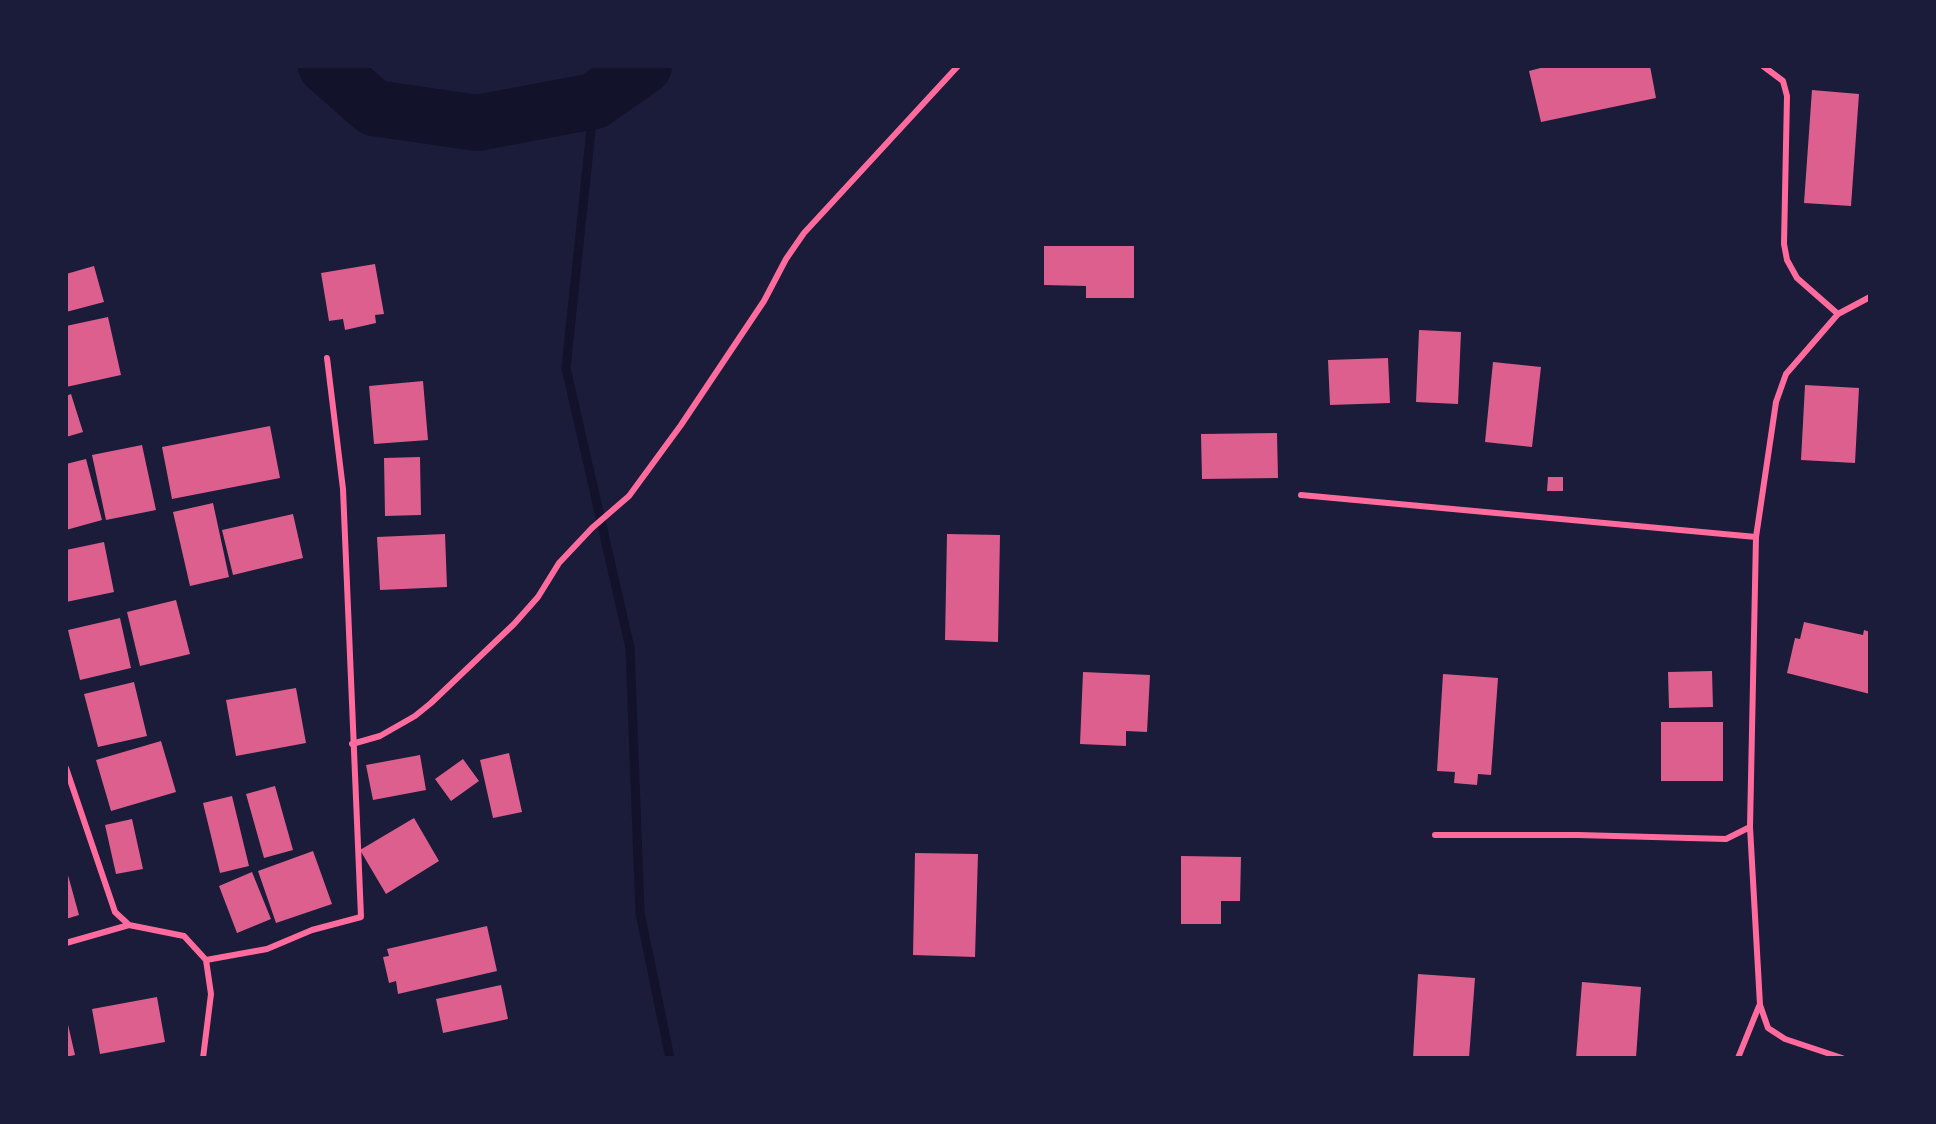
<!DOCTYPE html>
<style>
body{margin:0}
#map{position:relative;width:1936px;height:1124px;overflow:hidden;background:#1b1b3a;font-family:"Times New Roman",serif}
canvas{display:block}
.frame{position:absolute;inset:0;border:68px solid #1b1b3a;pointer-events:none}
</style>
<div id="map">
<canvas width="1936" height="1124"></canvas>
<div class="frame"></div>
</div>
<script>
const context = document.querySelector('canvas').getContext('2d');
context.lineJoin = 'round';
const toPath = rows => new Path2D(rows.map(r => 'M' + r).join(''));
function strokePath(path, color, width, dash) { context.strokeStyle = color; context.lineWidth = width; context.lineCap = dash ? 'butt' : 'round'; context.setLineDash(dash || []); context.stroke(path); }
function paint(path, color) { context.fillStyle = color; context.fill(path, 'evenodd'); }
const stream = toPath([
 [594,101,566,368,630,648,640,913,670,1058]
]);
const river = toPath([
 [326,66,374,108,477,123,594,101,644,66]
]);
const building = toPath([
 [1548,66,1650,66,1656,98,1541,122,1529,71],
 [1812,90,1859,94,1851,206,1804,203],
 [1044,246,1134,246,1134,298,1086,298,1086,286,1044,285],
 [375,264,384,314,375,315,376,323,345,330,343,319,329,321,321,273],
 [94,266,104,302,66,312,66,274],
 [108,317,121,375,66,387,66,326],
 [1419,330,1461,332,1458,404,1416,402],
 [1388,358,1390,403,1330,405,1328,360],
 [1493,362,1541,367,1532,447,1485,442],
 [423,381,428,440,374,444,369,386],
 [1805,385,1859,388,1855,463,1801,460],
 [71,394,83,432,66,437,66,396],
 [270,426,280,478,172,499,162,447],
 [1277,433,1278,478,1202,479,1201,434],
 [142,445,156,510,106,520,92,455],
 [420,457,421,515,385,516,384,458],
 [86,459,102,520,66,530,66,464],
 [1548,477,1563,477,1563,491,1547,491],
 [213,503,229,577,190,586,173,512],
 [293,514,303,558,233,575,222,530],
 [445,534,447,587,380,590,377,537],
 [947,534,1000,535,998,642,945,640],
 [104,542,114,592,66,602,66,550],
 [176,600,190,654,140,666,127,612],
 [120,618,131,668,80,680,68,630],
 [1804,622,1863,635,1864,630,1870,632,1870,694,1787,673,1795,638,1800,639],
 [1712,671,1713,707,1669,708,1668,672],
 [1083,672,1150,675,1147,732,1126,731,1126,746,1080,744],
 [1443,674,1498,678,1491,775,1478,774,1477,785,1454,783,1455,772,1437,771],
 [134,682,147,736,98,747,84,694],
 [296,688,306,743,236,756,226,700],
 [1661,722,1723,722,1723,781,1661,781],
 [161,741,176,792,111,811,96,760],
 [509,753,522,812,493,818,480,760],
 [420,755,426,790,373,800,366,765],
 [463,759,479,781,451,801,435,779],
 [275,786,293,850,264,858,246,794],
 [232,796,249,866,220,873,203,803],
 [414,818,439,861,386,894,360,850],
 [132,819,143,869,116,874,105,825],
 [313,851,332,904,276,923,258,871],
 [915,853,978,854,975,957,913,955],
 [1181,856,1241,857,1240,901,1221,901,1221,924,1181,924],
 [66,868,79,915,66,919],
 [252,872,271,919,237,933,219,886],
 [487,926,497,971,398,994,396,981,389,983,383,957,389,956,387,949],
 [1418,974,1475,978,1469,1058,1413,1058],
 [1582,982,1641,987,1636,1058,1576,1058],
 [501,985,508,1019,443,1033,436,999],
 [157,997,165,1042,100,1054,92,1009],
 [66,1016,75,1055,66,1057]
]);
const minor = toPath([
 [1763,66,1783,81,1787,96,1784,244,1787,260,1797,278,1838,314],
 [1301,495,1756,537],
 [352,744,380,736,415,716,431,703,514,624,538,597,559,563,592,528,629,496,681,425,764,301,786,259,804,233,958,66],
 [66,768,115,912,129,925,184,936,206,960,211,994,203,1058],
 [1750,827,1760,1005,1768,1028,1785,1039,1842,1058],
 [1435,835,1578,835,1726,839,1750,827,1756,537,1776,402,1786,374,1838,314,1870,297],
 [66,943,129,925],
 [206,960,267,949,312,930,361,917,343,489,327,358],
 [1738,1058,1759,1006]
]);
strokePath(stream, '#12122b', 9);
strokePath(river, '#12122b', 56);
paint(building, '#dd5f8e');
strokePath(minor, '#ff6b9d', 6);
</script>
